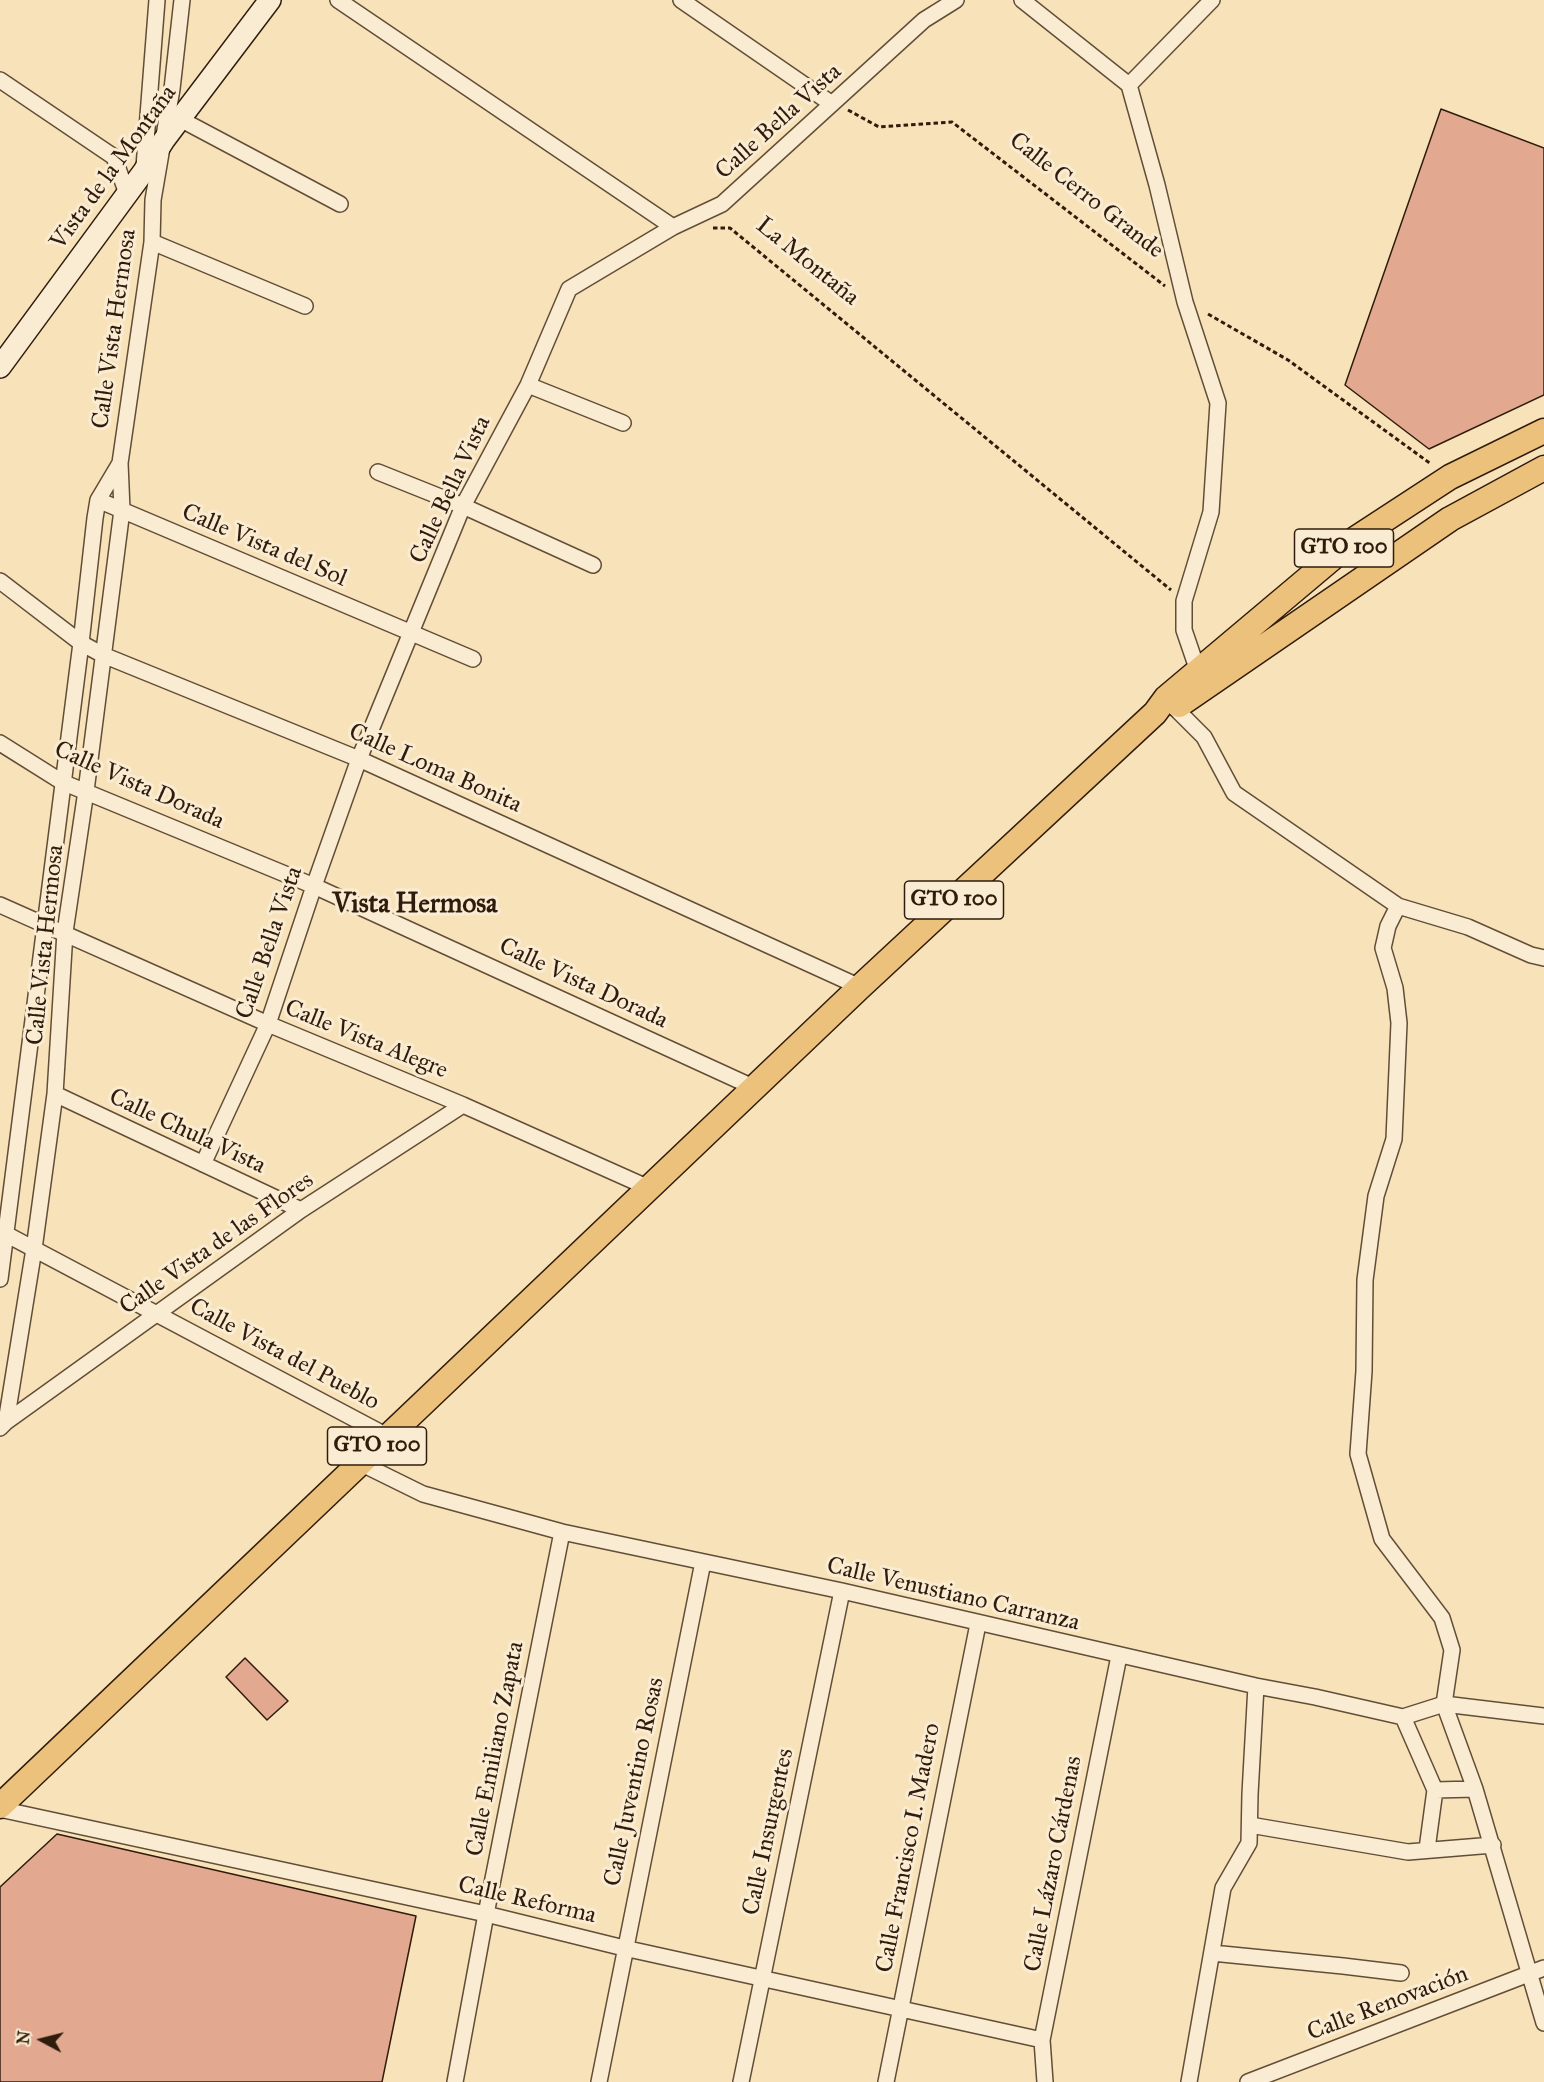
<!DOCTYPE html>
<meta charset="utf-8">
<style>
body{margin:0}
#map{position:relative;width:1544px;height:2082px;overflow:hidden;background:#f8e2b9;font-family:"IM FELL Great Primer",serif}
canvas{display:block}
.north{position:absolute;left:12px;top:2010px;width:60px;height:60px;-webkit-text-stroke:4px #faecd2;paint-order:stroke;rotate:277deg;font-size:16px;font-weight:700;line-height:24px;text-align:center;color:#301c0c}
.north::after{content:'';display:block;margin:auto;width:21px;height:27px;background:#301c0c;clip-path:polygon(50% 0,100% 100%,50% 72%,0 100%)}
</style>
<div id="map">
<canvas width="1544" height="2082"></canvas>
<div class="north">N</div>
</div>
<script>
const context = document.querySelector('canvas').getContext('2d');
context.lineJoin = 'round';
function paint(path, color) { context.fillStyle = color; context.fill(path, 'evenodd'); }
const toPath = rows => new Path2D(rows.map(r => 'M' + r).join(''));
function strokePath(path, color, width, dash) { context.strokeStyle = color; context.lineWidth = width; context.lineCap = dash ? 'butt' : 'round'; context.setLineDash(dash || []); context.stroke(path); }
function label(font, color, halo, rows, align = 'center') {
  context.font = font + ' "IM FELL Great Primer",serif'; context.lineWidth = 6; context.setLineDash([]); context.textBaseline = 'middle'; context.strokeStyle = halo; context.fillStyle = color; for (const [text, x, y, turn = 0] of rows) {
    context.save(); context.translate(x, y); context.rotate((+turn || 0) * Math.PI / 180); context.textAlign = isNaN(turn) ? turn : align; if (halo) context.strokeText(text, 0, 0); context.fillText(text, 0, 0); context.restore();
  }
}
const building = toPath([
 [1441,109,1544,148,1544,395,1429,449,1345,385,1441,109],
 [245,1658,288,1701,267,1720,226,1677,245,1658],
 [57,1834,416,1916,382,2082,0,2082,0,1887,57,1834]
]);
const path = toPath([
 [848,110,879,127,952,122,1165,286],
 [713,228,730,228,1171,590],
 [1208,314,1288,360,1431,464]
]);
const street = toPath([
 [338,0,673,227],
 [681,0,832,104],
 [1022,0,1129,85],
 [0,80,114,157,127,194],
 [1129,85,1157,185,1185,302,1218,403,1211,512,1184,601,1184,630,1198,671],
 [1129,85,1212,0],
 [180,119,340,204],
 [144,167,157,0],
 [152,242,305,306],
 [528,385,623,423],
 [378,472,463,506,593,565],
 [98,500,473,659],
 [0,581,81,643,103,655,359,759,860,987],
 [1168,701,1204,737,1234,793,1398,906,1468,927,1531,955,1544,958],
 [0,743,62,782,314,886,755,1088],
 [0,905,268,1024,463,1105,649,1188],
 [1398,906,1388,926,1383,948,1395,988,1399,1023,1394,1139,1376,1196,1365,1280,1364,1371,1358,1454,1382,1539,1442,1618,1452,1650,1444,1704,1475,1789,1544,2023],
 [55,1094,301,1210],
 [203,1164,268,1024,314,886,359,759,463,506,528,385,569,289,673,227,722,204,924,20,956,0],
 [0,1231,387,1436],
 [0,1279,81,643,95,518,98,500,120,463],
 [0,1422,6,1422,301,1210,463,1105],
 [0,1428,6,1422,34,1249,55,1094,65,932,86,791,122,510,120,463,152,242,153,200,172,89,182,0],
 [360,1463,423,1494,562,1532,842,1591,1256,1686,1315,1697,1403,1717,1444,1704,1544,1716],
 [1403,1717,1435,1790,1427,1849],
 [1435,1790,1475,1789],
 [0,1809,486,1914,624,1948,1042,2040],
 [1250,1825,1408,1852,1493,1845],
 [1212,1953,1343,1966,1401,1973],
 [455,2082,486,1914,562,1532],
 [599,2082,703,1562],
 [741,2082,842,1591],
 [886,2082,978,1624],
 [1045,2082,1042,2040,1119,1656],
 [1189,2082,1223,1888,1249,1843,1250,1794,1256,1686],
 [1248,2082,1544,1968]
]);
const secondary = toPath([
 [0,367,144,171,164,140,270,0]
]);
const primary = toPath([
 [1179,705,1450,519,1544,468],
 [0,1806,860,987,1155,713,1166,698,1355,539,1450,477,1544,431]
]);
const shields = [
 [1344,548,99],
 [954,900,99],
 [377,1446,99]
];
const shieldNames = [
 ["GTO 100",1344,548],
 ["GTO 100",954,900],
 ["GTO 100",377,1446]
];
const streetNames = [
 ["Calle Bella Vista",779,122,-42],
 ["Vista de la Montaña",114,168,-54],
 ["Calle Cerro Grande",1086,196,38],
 ["La Montaña",807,262,39],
 ["Calle Vista Hermosa",115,329,-82],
 ["Calle Bella Vista",451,490,-65],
 ["Calle Vista del Sol",264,546,23],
 ["Calle Loma Bonita",435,769,24],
 ["Calle Vista Dorada",139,786,24],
 ["Calle Bella Vista",270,943,-71],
 ["Calle Vista Hermosa",46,945,-84],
 ["Calle Vista Dorada",583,984,25],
 ["Calle Vista Alegre",366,1040,22],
 ["Calle Chula Vista",187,1132,25],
 ["Calle Vista de las Flores",217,1244,-35],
 ["Calle Vista del Pueblo",284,1355,28],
 ["Calle Venustiano Carranza",953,1595,13],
 ["Calle Emiliano Zapata",496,1749,-79],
 ["Calle Juventino Rosas",635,1782,-78],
 ["Calle Insurgentes",769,1832,-78],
 ["Calle Francisco I. Madero",909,1848,-79],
 ["Calle Lázaro Cárdenas",1054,1864,-79],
 ["Calle Reforma",527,1901,13],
 ["Calle Renovación",1388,2004,-21]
];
const quarterNames = [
 ["Vista Hermosa",415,905]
];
paint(building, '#e2a990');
strokePath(building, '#301c0c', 1.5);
strokePath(street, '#624e37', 18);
strokePath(secondary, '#301c0c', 24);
strokePath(primary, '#301c0c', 27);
strokePath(path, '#301c0c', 3, [4.5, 3]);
strokePath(street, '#faecd2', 15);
strokePath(secondary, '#faecd2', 21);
strokePath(primary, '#ecc17c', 24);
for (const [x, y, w] of shields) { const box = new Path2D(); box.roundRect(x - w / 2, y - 19, w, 38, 4.5); context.fillStyle = '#faecd2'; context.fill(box); strokePath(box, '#301c0c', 1.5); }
label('bold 22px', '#301c0c', null, shieldNames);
label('24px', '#301c0c', '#faecd2', streetNames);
label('bold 27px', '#301c0c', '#faecd2', quarterNames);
</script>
